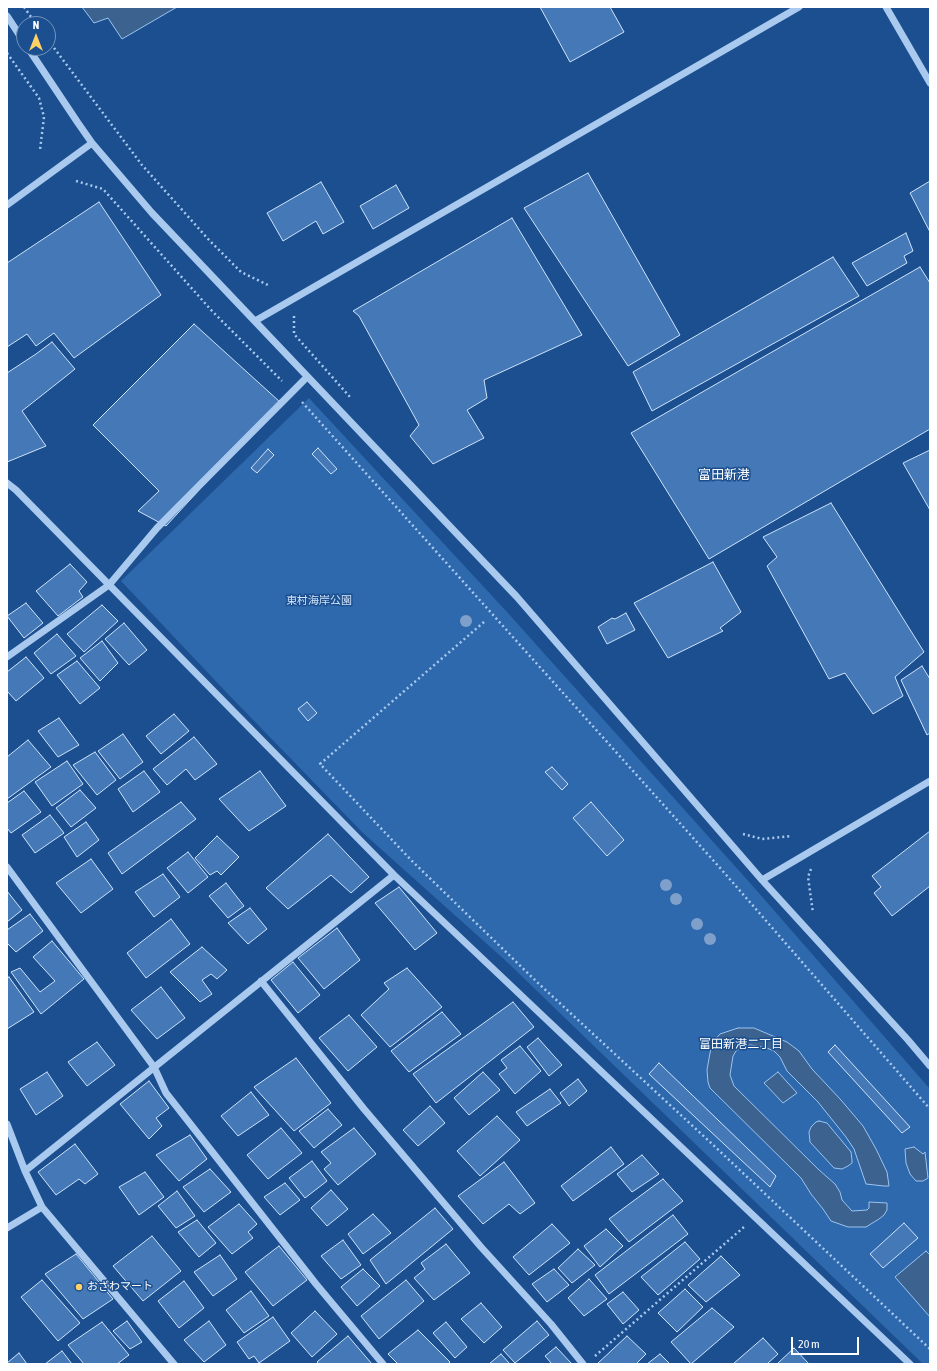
<!DOCTYPE html>
<meta charset="utf-8">
<style>
body{margin:0}
#map{position:relative;width:937px;height:1371px;overflow:hidden;background:#1b4f8f;font-family:"Asap Condensed",sans-serif}
canvas{display:block}
.frame{position:absolute;inset:0;border:8px solid #fff;pointer-events:none}
.north{position:absolute;left:16px;top:16px;width:40px;height:40px;box-sizing:border-box;background:#1b4f8f;border:1px solid #7695bc;border-radius:50%;rotate:0deg;font-size:11px;font-weight:700;line-height:16px;text-align:center;color:#fff}
.north::after{content:'';display:block;margin:auto;width:14px;height:18px;background:#ffd166;clip-path:polygon(50% 0,100% 100%,50% 72%,0 100%)}
.scale{position:absolute;left:791px;top:1337px;width:68px;height:18px;box-sizing:border-box;border:2px solid #fff;border-top:0;padding-left:5px;font-size:12px;line-height:14px;white-space:nowrap;color:#fff;-webkit-text-stroke:3px #1b4f8f;paint-order:stroke}
</style>
<div id="map">
<canvas width="937" height="1371"></canvas>
<div class="frame"></div>
<div class="north">N</div>
<div class="scale">20 m</div>
</div>
<script>
const context = document.querySelector('canvas').getContext('2d');
context.lineJoin = 'round';
function paint(path, color) { context.fillStyle = color; context.fill(path, 'evenodd'); }
const toPath = rows => new Path2D(rows.map(r => 'M' + r).join(''));
function strokePath(path, color, width, dash) { context.strokeStyle = color; context.lineWidth = width; context.lineCap = dash ? 'butt' : 'round'; context.setLineDash(dash || []); context.stroke(path); }
function label(font, color, halo, rows, align = 'center') {
  context.font = font + ' "Asap Condensed","Noto Sans JP",sans-serif'; context.lineWidth = 3; context.setLineDash([]); context.textBaseline = 'middle'; context.strokeStyle = halo; context.fillStyle = color; for (const [text, x, y, turn = 0] of rows) {
    context.save(); context.translate(x, y); context.rotate((+turn || 0) * Math.PI / 180); context.textAlign = isNaN(turn) ? turn : align; if (halo) context.strokeText(text, 0, 0); context.fillText(text, 0, 0); context.restore();
  }
}
const green = toPath([
 [309,398,507,612,751,884,930,1089,930,1364,923,1364,506,961,363,833,228,694,121,581]
]);
const water = toPath([
 [82,7,177,7,122,39,108,18,94,23,82,7],
 [738,1028,754,1028,787,1042,799,1051,812,1069,841,1100,863,1126,876,1149,887,1172,889,1186,884,1186,866,1184,854,1149,846,1137,818,1102,787,1071,780,1057,774,1051,767,1048,751,1045,742,1046,736,1051,733,1056,730,1075,734,1086,818,1169,835,1184,840,1192,842,1200,852,1211,867,1210,869,1208,869,1202,887,1203,887,1210,884,1215,879,1219,866,1227,848,1227,831,1221,823,1209,811,1194,801,1178,710,1088,708,1082,707,1070,710,1053,713,1042,720,1034,738,1028],
 [778,1072,797,1093,783,1103,764,1083,778,1072],
 [819,1121,827,1123,851,1152,852,1160,852,1163,848,1166,842,1169,834,1168,810,1142,809,1132,811,1127,816,1122,819,1121],
 [914,1147,923,1154,925,1152,928,1178,923,1181,916,1181,910,1174,906,1163,905,1149,914,1147],
 [926,1251,930,1255,930,1317,895,1277,926,1251]
]);
const building = toPath([
 [540,7,610,7,624,32,570,62,540,7],
 [588,173,680,335,628,366,524,208,588,173],
 [930,181,930,232,910,193,930,181],
 [321,182,344,222,323,234,316,221,283,241,267,213,321,182],
 [396,185,409,208,373,229,360,206,396,185],
 [99,202,161,295,74,358,54,333,36,346,27,334,7,347,7,263,99,202],
 [512,218,582,335,484,380,487,398,467,410,484,438,433,464,410,436,419,425,359,316,353,311,512,218],
 [906,233,913,251,904,256,907,263,867,286,852,263,906,233],
 [833,257,859,296,652,411,633,372,833,257],
 [920,267,930,283,930,429,709,559,631,433,920,267],
 [194,324,280,402,166,526,138,511,159,491,93,425,194,324],
 [52,342,75,369,60,381,22,411,46,446,7,462,7,373,36,354,52,342],
 [318,448,337,469,331,474,312,454,318,448],
 [268,449,274,455,257,473,251,468,268,449],
 [930,450,930,510,903,463,930,450],
 [831,503,924,652,895,677,903,696,873,714,845,673,829,679,767,566,777,557,763,537,831,503],
 [713,562,741,612,720,628,723,631,668,658,634,603,713,562],
 [70,564,87,582,79,591,83,597,58,616,36,591,70,564],
 [26,603,43,623,24,638,7,616,26,603],
 [102,605,118,621,84,652,67,634,102,605],
 [626,613,635,630,607,644,598,627,612,618,615,619,626,613],
 [124,623,147,650,129,665,105,639,124,623],
 [57,634,76,656,51,674,34,653,57,634],
 [102,641,118,663,100,681,80,658,102,641],
 [26,657,44,678,16,701,7,691,7,672,26,657],
 [77,661,100,688,80,704,57,675,77,661],
 [922,666,930,679,930,733,927,735,901,680,922,666],
 [307,702,317,713,308,721,298,709,307,702],
 [174,714,189,731,161,754,146,736,174,714],
 [59,718,79,745,58,757,38,731,59,718],
 [123,734,143,762,120,779,98,751,123,734],
 [194,737,217,764,195,780,186,769,167,785,153,769,194,737],
 [28,740,51,767,7,799,7,757,28,740],
 [95,752,116,780,97,795,73,765,95,752],
 [67,761,83,784,52,806,35,782,67,761],
 [552,767,568,784,562,790,545,772,552,767],
 [144,771,160,792,133,812,118,789,144,771],
 [260,771,286,806,249,831,219,799,260,771],
 [80,790,96,808,71,827,56,808,80,790],
 [24,791,41,812,11,833,7,828,7,803,24,791],
 [181,802,196,819,122,874,108,853,181,802],
 [591,802,624,840,607,856,573,818,591,802],
 [50,815,64,833,35,853,22,835,50,815],
 [86,822,99,840,77,857,64,837,86,822],
 [930,831,930,886,892,916,874,893,881,887,872,876,930,831],
 [328,834,369,877,351,893,331,875,288,909,266,888,328,834],
 [217,836,239,857,221,875,217,871,210,875,195,858,217,836],
 [188,852,208,877,188,893,167,868,188,852],
 [91,859,113,889,81,913,56,883,91,859],
 [163,874,180,897,154,917,135,892,163,874],
 [226,883,244,906,228,918,209,896,226,883],
 [399,887,437,933,415,950,375,903,399,887],
 [7,891,22,910,7,922,7,891],
 [250,908,267,929,248,944,228,923,250,908],
 [30,914,43,931,16,952,7,943,7,930,30,914],
 [171,919,190,944,146,978,127,953,171,919],
 [337,928,360,960,324,989,298,958,337,928],
 [52,941,84,979,41,1014,11,972,20,968,40,992,55,981,33,957,52,941],
 [202,947,227,970,217,979,211,974,202,980,212,994,200,1002,170,972,202,947],
 [293,962,320,995,298,1013,271,980,293,962],
 [407,968,442,1007,390,1047,361,1015,389,989,384,983,407,968],
 [9,977,34,1012,7,1029,7,978,9,977],
 [161,987,185,1018,157,1039,131,1010,161,987],
 [513,1002,534,1027,436,1103,413,1074,513,1002],
 [442,1012,461,1034,409,1072,391,1051,442,1012],
 [349,1015,377,1047,348,1071,319,1038,349,1015],
 [538,1038,562,1065,549,1076,527,1047,538,1038],
 [97,1042,115,1065,87,1086,68,1062,97,1042],
 [835,1045,910,1127,902,1133,828,1052,835,1045],
 [520,1046,541,1071,515,1094,499,1074,507,1068,501,1060,520,1046],
 [296,1058,331,1103,294,1131,254,1087,296,1058],
 [659,1063,776,1176,770,1187,649,1074,659,1063],
 [47,1072,63,1096,36,1115,20,1089,47,1072],
 [483,1072,500,1090,469,1115,454,1098,483,1072],
 [578,1079,587,1091,569,1106,560,1093,578,1079],
 [149,1081,169,1108,156,1118,162,1126,149,1139,120,1104,149,1081],
 [550,1089,561,1103,527,1126,516,1112,550,1089],
 [251,1092,269,1115,238,1136,221,1116,251,1092],
 [430,1106,445,1123,418,1146,403,1130,430,1106],
 [328,1109,342,1125,314,1148,299,1131,328,1109],
 [497,1116,520,1140,480,1176,457,1151,497,1116],
 [281,1128,302,1153,268,1179,247,1155,281,1128],
 [354,1128,376,1154,338,1185,324,1169,331,1163,321,1152,354,1128],
 [190,1135,207,1159,179,1181,156,1155,190,1135],
 [75,1144,98,1174,85,1184,79,1179,56,1195,38,1172,75,1144],
 [611,1147,624,1164,573,1201,561,1186,611,1147],
 [642,1155,659,1174,632,1192,617,1174,642,1155],
 [312,1161,327,1181,305,1198,289,1178,312,1161],
 [504,1162,535,1203,520,1214,509,1204,483,1224,458,1196,504,1162],
 [210,1169,231,1192,204,1212,183,1187,210,1169],
 [145,1172,164,1197,139,1215,119,1187,145,1172],
 [663,1179,683,1201,629,1242,609,1219,663,1179],
 [285,1183,300,1200,280,1215,264,1197,285,1183],
 [331,1190,348,1209,327,1226,311,1208,331,1190],
 [177,1191,195,1216,176,1228,158,1206,177,1191],
 [239,1204,257,1224,248,1232,253,1238,232,1254,208,1227,239,1204],
 [435,1208,453,1229,386,1284,370,1260,435,1208],
 [373,1214,391,1233,363,1254,348,1234,373,1214],
 [673,1215,688,1234,609,1294,595,1275,673,1215],
 [197,1220,216,1243,199,1257,178,1232,197,1220],
 [904,1223,918,1238,883,1268,870,1254,904,1223],
 [552,1224,570,1243,529,1275,513,1257,552,1224],
 [606,1229,623,1246,600,1267,584,1246,606,1229],
 [152,1236,181,1271,143,1301,113,1266,152,1236],
 [343,1240,361,1265,341,1279,321,1256,343,1240],
 [685,1242,700,1259,658,1295,641,1277,685,1242],
 [446,1244,470,1273,434,1300,414,1278,425,1269,421,1263,446,1244],
 [279,1246,307,1280,273,1306,245,1272,279,1246],
 [578,1249,595,1265,572,1283,558,1268,578,1249],
 [76,1254,113,1299,83,1319,45,1274,76,1254],
 [220,1255,237,1279,213,1296,194,1272,220,1255],
 [721,1256,740,1275,706,1302,688,1285,721,1256],
 [363,1269,380,1286,357,1306,341,1287,363,1269],
 [554,1269,569,1285,547,1302,532,1284,554,1269],
 [589,1279,607,1299,584,1316,568,1298,589,1279],
 [42,1280,80,1323,58,1341,21,1297,42,1280],
 [406,1280,424,1301,379,1339,361,1316,406,1280],
 [184,1281,204,1308,179,1328,158,1301,184,1281],
 [685,1289,703,1307,677,1332,658,1313,685,1289],
 [251,1291,269,1316,244,1333,226,1310,251,1291],
 [623,1292,639,1310,623,1324,607,1304,623,1292],
 [481,1303,502,1327,484,1343,461,1319,481,1303],
 [712,1308,734,1327,691,1364,671,1342,712,1308],
 [315,1311,337,1334,312,1357,291,1333,315,1311],
 [273,1317,290,1341,259,1363,254,1356,249,1359,237,1342,273,1317],
 [127,1321,142,1342,130,1349,113,1331,127,1321],
 [209,1321,226,1345,204,1362,184,1340,209,1321],
 [537,1321,549,1335,515,1363,503,1350,537,1321],
 [102,1322,129,1355,117,1364,84,1364,68,1345,102,1322],
 [446,1322,467,1347,455,1358,433,1333,446,1322],
 [418,1330,450,1362,448,1364,398,1364,388,1354,418,1330],
 [348,1336,372,1364,319,1364,317,1362,348,1336],
 [627,1336,646,1354,636,1364,597,1364,627,1336],
 [763,1338,778,1354,767,1364,733,1364,763,1338],
 [556,1347,572,1364,552,1364,545,1356,556,1347],
 [794,1348,809,1364,777,1364,794,1348],
 [62,1351,72,1364,45,1364,62,1351],
 [19,1353,27,1364,7,1364,7,1363,19,1353],
 [501,1354,510,1364,489,1364,501,1354],
 [660,1354,670,1364,647,1364,660,1354]
]);
const path = toPath([
 [24,7,36,24],
 [48,40,142,165,209,240,241,272,270,286],
 [7,53,39,98,44,117,40,150],
 [76,181,103,189,212,311,282,381],
 [294,316,294,334,350,397],
 [302,402,721,869,930,1109],
 [484,622,320,764,412,861,538,983,710,1142,930,1349],
 [743,834,762,839,791,836],
 [811,869,808,877,813,913],
 [595,1356,744,1227]
]);
const minor = toPath([
 [886,7,930,83],
 [7,16,24,42],
 [28,48,78,123,92,143,152,213,517,597,762,880,908,1040,930,1066],
 [7,205,92,143],
 [255,321,799,7],
 [7,483,16,490,394,875,910,1364],
 [7,657,109,585,157,528,307,377],
 [7,867,154,1067,166,1093,316,1284,383,1364],
 [762,880,930,781],
 [261,981,364,1109,481,1247,551,1324,583,1364],
 [7,1124,25,1171,42,1207,174,1364],
 [25,1171,394,875],
 [7,1228,42,1207]
]);
const trees = [
 [466,621],
 [666,885],
 [676,899],
 [697,924],
 [710,939]
];
const markers = [
 [79,1287,4,"#ffd166"]
];
const parkNames = [
 ["東村海岸公園",319,601]
];
const poiNames = [
 ["おざわマート",87,1287]
];
const neighbourhoodNames = [
 ["富田新港二丁目",741,1044]
];
const quarterNames = [
 ["富田新港",724,475]
];
paint(green, '#2e69ad');
paint(water, '#3c6290');
strokePath(water, '#9cc4f0', 1);
paint(building, '#4478b7');
strokePath(building, '#cfe3fa', 1);
strokePath(path, '#a9c9ee', 2.5, [2, 3]);
strokePath(minor, '#a9c9ee', 7);
context.fillStyle = '#7ea0ca';
for (const [x, y] of trees) { context.beginPath(); context.arc(x, y, 6, 0, 2 * Math.PI); context.fill(); }
for (const [x, y, r, color] of markers) { const dot = new Path2D(); dot.arc(x, y, r, 0, 2 * Math.PI); context.fillStyle = color; context.fill(dot); strokePath(dot, '#1b4f8f', 1.5); }
label('11px', '#cfe3fa', '#1b4f8f', parkNames);
label('11px', '#fff', '#1b4f8f', poiNames, 'left');
label('12px', '#fff', '#1b4f8f', neighbourhoodNames);
label('13px', '#fff', '#1b4f8f', quarterNames);
</script>
